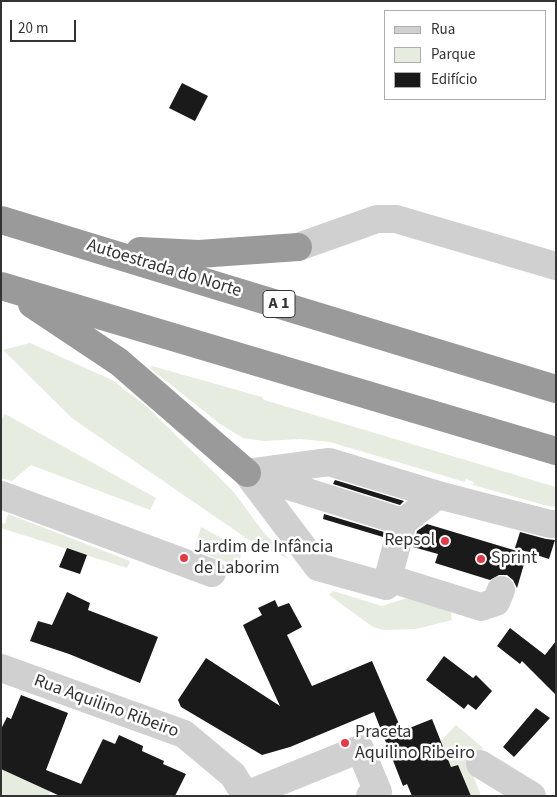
<!DOCTYPE html>
<meta charset="utf-8">
<style>
body{margin:0}
#map{position:relative;width:557px;height:797px;overflow:hidden;background:#fff;font-family:"Source Sans 3",sans-serif}
canvas{display:block}
.frame{position:absolute;inset:0;border:2px solid #333;pointer-events:none}
.legend{position:absolute;left:384px;top:10px;width:162px;height:90px;box-sizing:border-box;background:#fff;border:1px solid #adadad;margin:0;padding:6px 9px;list-style:none;font-size:15px;color:#333}
.legend li{display:flex;align-items:center;gap:10px;height:25px}
.legend b{width:25px;border:1px solid #adadad}
.scale{position:absolute;left:10px;top:20px;width:66px;height:22px;box-sizing:border-box;border:2px solid #333;border-top:0;padding-left:6px;font-size:15px;line-height:18px;white-space:nowrap;color:#333;-webkit-text-stroke:4px #fff;paint-order:stroke}
</style>
<div id="map">
<canvas width="557" height="797"></canvas>
<div class="frame"></div>
<ul class="legend">
<li><b style="height:6px;background:#d0d0d0"></b>Rua</li>
<li><b style="height:14px;background:#e6ecdf"></b>Parque</li>
<li><b style="height:14px;background:#1a1a1a"></b>Edifício</li>
</ul>
<div class="scale">20 m</div>
</div>
<script>
const context = document.querySelector('canvas').getContext('2d');
context.lineJoin = 'round';
function paint(path, color) { context.fillStyle = color; context.fill(path, 'evenodd'); }
const toPath = rows => new Path2D(rows.map(r => 'M' + r).join(''));
function strokePath(path, color, width, dash) { context.strokeStyle = color; context.lineWidth = width; context.lineCap = dash ? 'butt' : 'round'; context.setLineDash(dash || []); context.stroke(path); }
function label(font, color, halo, rows, align = 'center') {
  context.font = font + ' "Source Sans 3",sans-serif'; context.lineWidth = 5; context.setLineDash([]); context.textBaseline = 'middle'; context.strokeStyle = halo; context.fillStyle = color; for (const [text, x, y, turn = 0] of rows) {
    context.save(); context.translate(x, y); context.rotate((+turn || 0) * Math.PI / 180); context.textAlign = isNaN(turn) ? turn : align; if (halo) context.strokeText(text, 0, 0); context.fillText(text, 0, 0); context.restore();
  }
}
const green = toPath([
 [30,343,112,380,146,406,233,491,264,533,289,559,249,540,73,419,3,350],
 [152,366,262,397,264,400,556,487,556,507,544,505,473,485,474,482,466,479,465,482,330,442,300,439,264,441,243,438,220,424,150,368],
 [5,414,156,498,150,510,31,465,12,481,1,478,1,420],
 [8,514,130,561,127,568,1,528,1,523,5,524],
 [201,527,243,550,237,566,194,550],
 [333,591,382,606,410,597,450,609,452,620,416,629,384,630,373,627,329,595],
 [456,725,483,748,470,767,481,796,471,796,458,765,451,767,441,741],
 [1,769,52,789,48,796,1,796]
]);
const building = toPath([
 [182,83,208,96,195,121,169,108],
 [335,480,404,501,400,505,333,484],
 [324,514,384,532,383,537,323,519],
 [427,524,527,554,517,588,513,580,507,575,499,575,490,580,435,563,438,554,413,547,417,531],
 [520,532,546,539,555,540,549,559,515,548],
 [67,548,87,555,80,574,59,567],
 [67,592,90,603,88,610,158,637,140,683,69,654,30,641,38,621,52,625],
 [275,600,278,607,289,603,302,627,287,635,312,686,372,661,402,731,432,719,451,767,458,765,471,796,412,796,407,784,403,786,374,712,290,747,262,755,181,707,178,700,206,658,280,706,243,625,262,615,258,608],
 [510,628,545,655,556,641,556,695,522,661,520,664,497,646],
 [444,656,473,678,476,675,492,691,476,710,468,704,464,709,426,680],
 [21,695,68,713,46,770,81,784,103,739,115,744,119,735,143,746,142,751,164,761,163,764,186,774,175,796,60,796,1,769,1,729,7,717,11,719],
 [536,708,550,718,514,757,503,747]
]);
const minor = toPath([
 [298,247,377,219,396,219,556,266],
 [247,473,329,462,438,495,550,524,556,524],
 [247,473,318,567,386,586,403,522],
 [253,475,403,522,438,495],
 [1,495,212,573],
 [388,578,481,607,496,602,501,590],
 [1,668,184,734,233,775,246,796],
 [480,764,532,796],
 [246,795,360,749,378,792,370,796]
]);
const highway = toPath([
 [1,220,556,389],
 [140,251,199,254,298,247],
 [1,286,556,451],
 [32,304,119,362,247,473]
]);
const markers = [
 [445,541,5,"#e63946"],
 [184,558,5,"#e63946"],
 [481,559,5,"#e63946"],
 [345,743,5,"#e63946"]
];
const shields = [
 [279,304,32]
];
const shieldNames = [
 ["A 1",279,304]
];
const streetNames = [
 ["Autoestrada do Norte",164,269,17],
 ["Rua Aquilino Ribeiro",106,707,20]
];
const poiNames = [
 ["Repsol",435,541,"right"],
 ["Jardim de Infância",194,548],
 ["de Laborim",194,569],
 ["Sprint",491,559],
 ["Praceta",355,733],
 ["Aquilino Ribeiro",355,754]
];
paint(green, '#e6ecdf');
paint(building, '#1a1a1a');
strokePath(minor, '#d0d0d0', 28);
strokePath(highway, '#9a9a9a', 28);
for (const [x, y, r, color] of markers) { const dot = new Path2D(); dot.arc(x, y, r, 0, 2 * Math.PI); context.fillStyle = color; context.fill(dot); strokePath(dot, '#fff', 2); }
for (const [x, y, w] of shields) { const box = new Path2D(); box.roundRect(x - w / 2, y - 13.5, w, 27, 4); context.fillStyle = '#fff'; context.fill(box); strokePath(box, '#333', 1); }
label('bold 16px', '#333', null, shieldNames);
label('18px', '#333', '#fff', streetNames);
label('18px', '#333', '#fff', poiNames, 'left');
</script>
